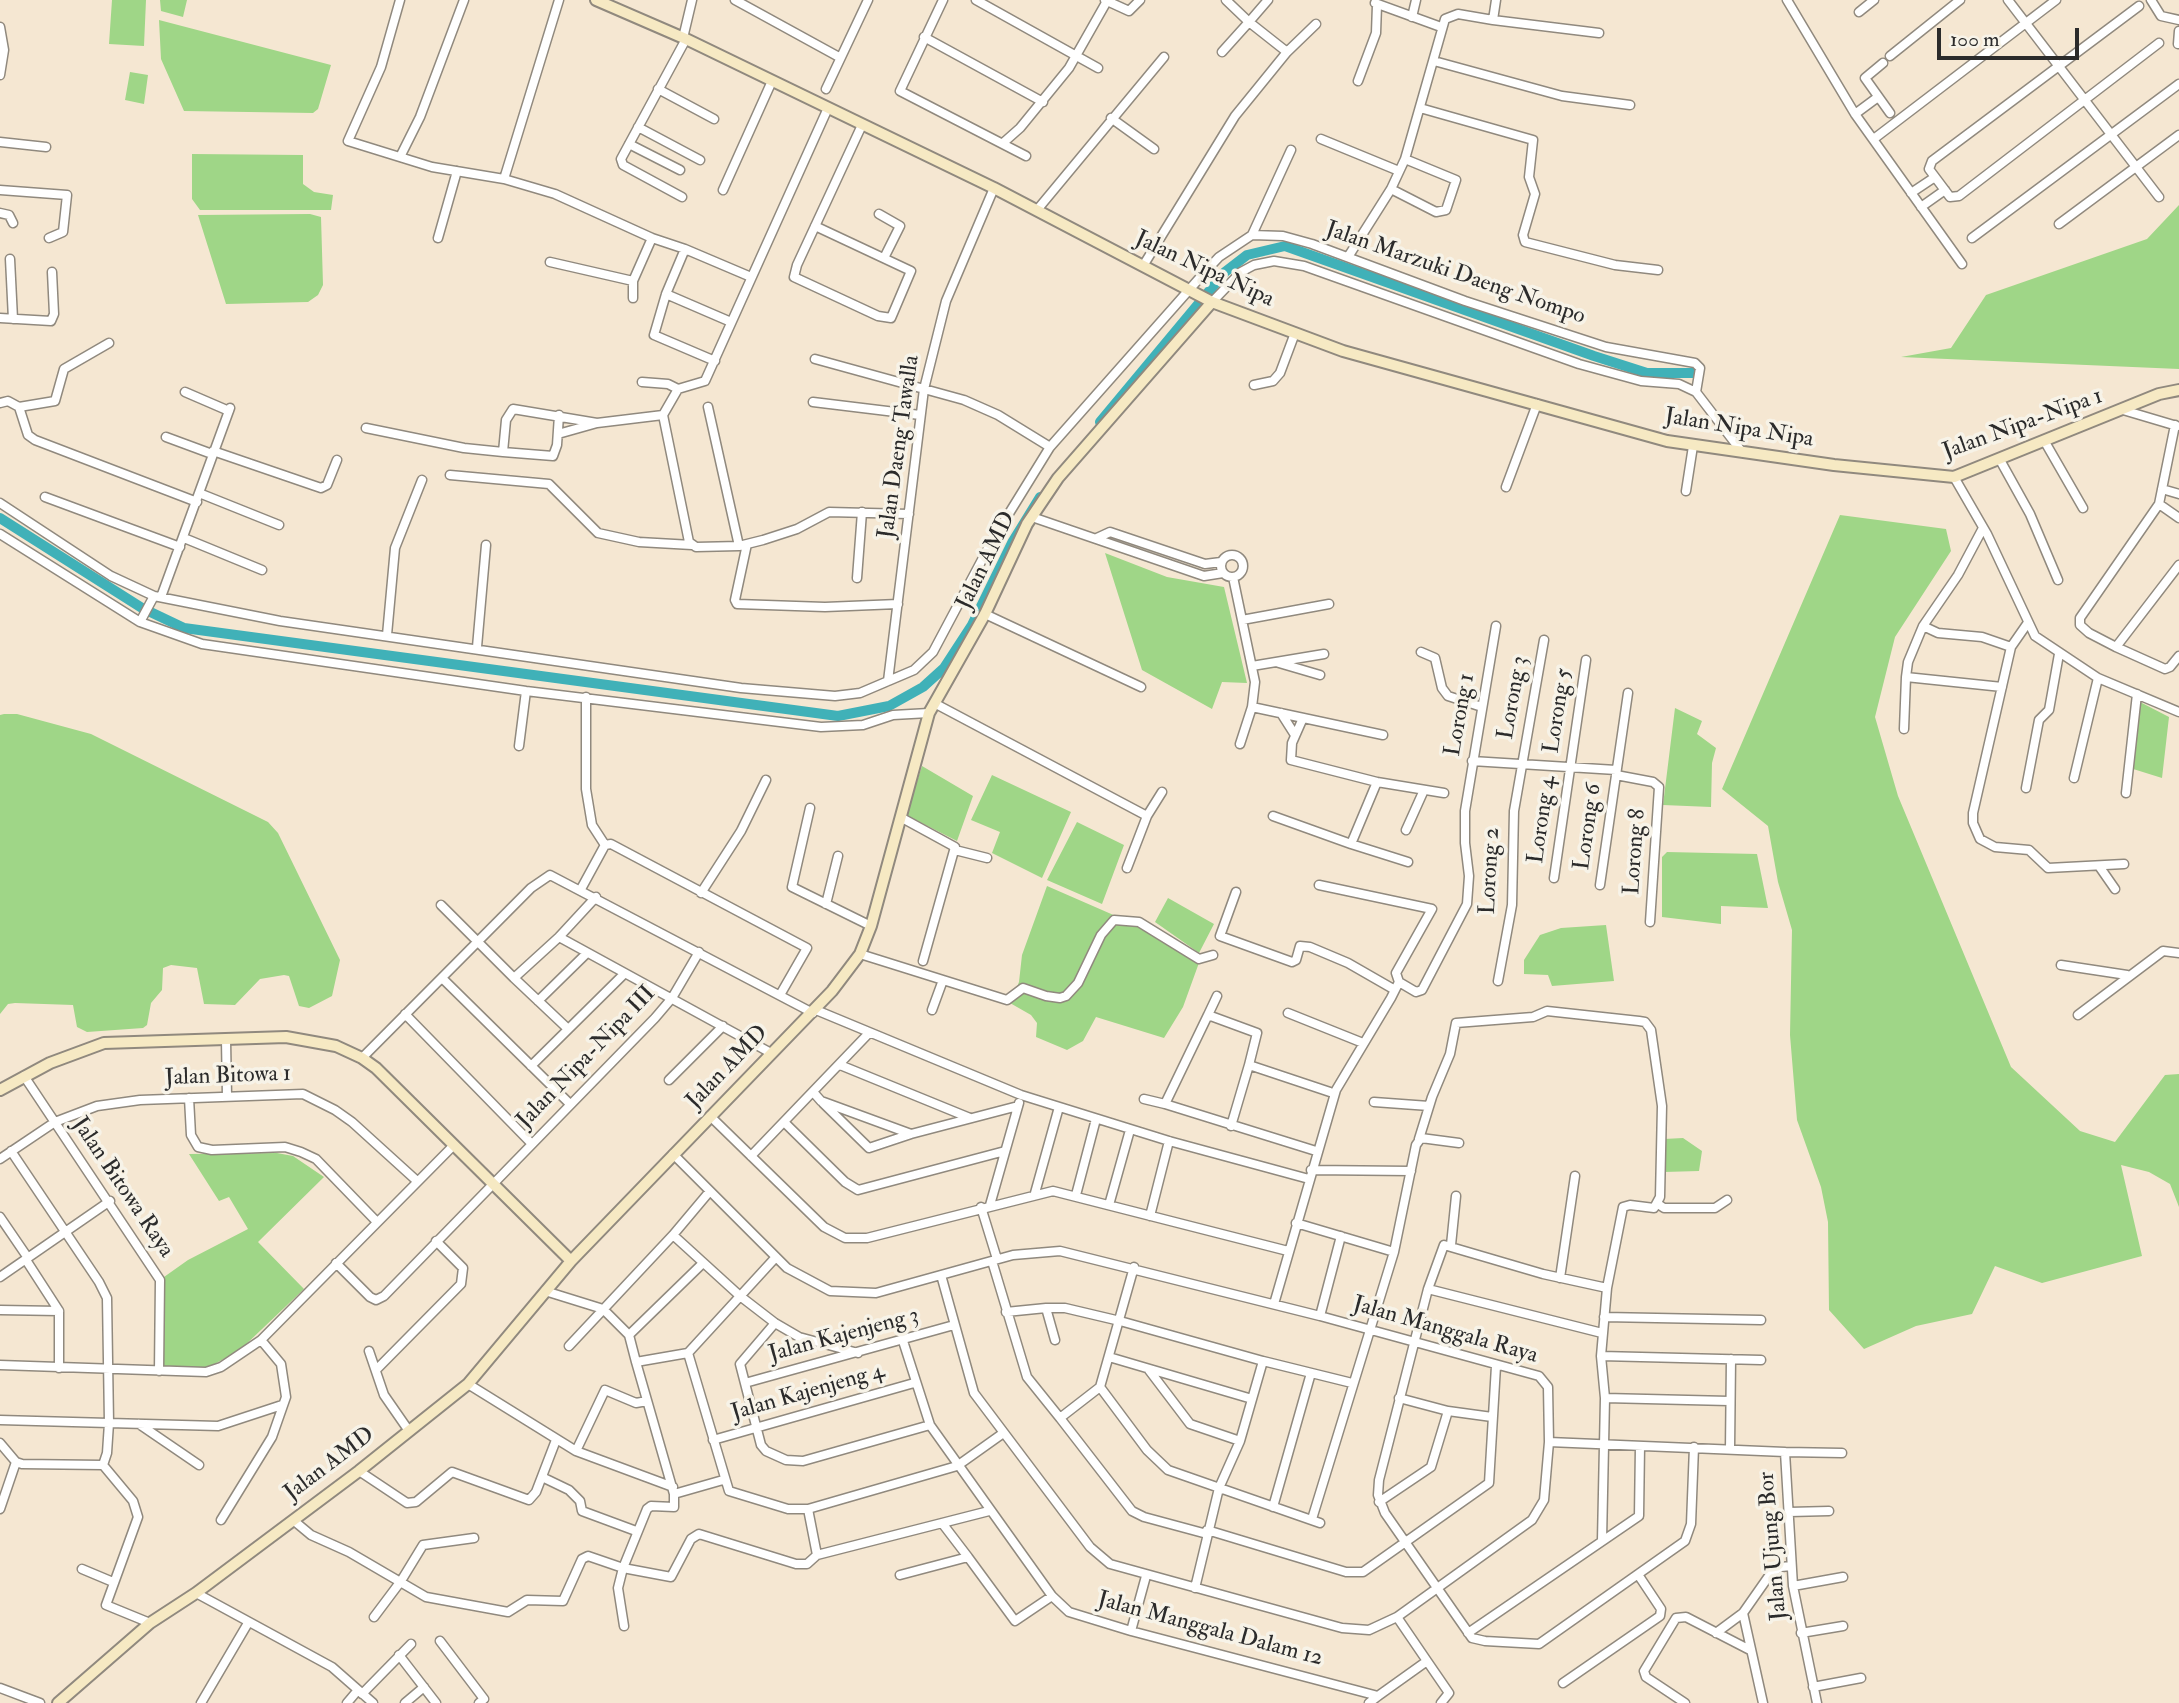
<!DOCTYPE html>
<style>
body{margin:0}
#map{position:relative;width:2179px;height:1703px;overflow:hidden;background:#f5e7d2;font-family:"IM FELL Double Pica",serif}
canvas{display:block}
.scale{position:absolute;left:1937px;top:28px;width:142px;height:32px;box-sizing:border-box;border:4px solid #2b2b2b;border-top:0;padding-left:9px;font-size:21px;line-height:24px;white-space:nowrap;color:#2b2b2b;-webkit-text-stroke:5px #f7f3e8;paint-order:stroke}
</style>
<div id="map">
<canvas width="2179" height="1703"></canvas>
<div class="scale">100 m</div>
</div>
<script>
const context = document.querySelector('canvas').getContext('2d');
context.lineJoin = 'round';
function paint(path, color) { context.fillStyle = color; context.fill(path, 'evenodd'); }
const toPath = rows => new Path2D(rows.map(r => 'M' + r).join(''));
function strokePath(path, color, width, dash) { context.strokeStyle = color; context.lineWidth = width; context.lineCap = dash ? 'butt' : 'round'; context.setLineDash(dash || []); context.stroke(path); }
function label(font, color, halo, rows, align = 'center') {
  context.font = font + ' "IM FELL Double Pica",serif'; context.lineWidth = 7; context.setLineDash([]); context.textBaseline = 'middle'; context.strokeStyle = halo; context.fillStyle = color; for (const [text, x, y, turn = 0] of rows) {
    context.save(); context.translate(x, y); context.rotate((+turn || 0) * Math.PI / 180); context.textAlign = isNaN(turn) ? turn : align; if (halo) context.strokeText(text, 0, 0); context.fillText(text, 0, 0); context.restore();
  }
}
const green = toPath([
 [112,0,146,0,144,46,109,44],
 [160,0,187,0,183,17,161,11],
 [159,20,331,65,318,109,313,113,184,111,161,59],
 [130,72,148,75,144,104,125,100],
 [192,154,303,155,303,184,314,192,333,195,331,210,200,210,192,199],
 [2179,205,2179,369,1901,357,1951,348,1986,295,2147,239],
 [310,214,321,217,323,285,318,295,308,302,226,304,198,215],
 [1840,515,1946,529,1951,551,1895,637,1875,717,1898,796,2011,1067,2080,1131,2115,1142,2165,1075,2179,1074,2179,1207,2170,1184,2149,1172,2121,1165,2142,1256,2042,1283,1995,1266,1972,1314,1916,1326,1864,1349,1829,1310,1828,1222,1821,1187,1797,1120,1790,1035,1792,930,1778,882,1768,826,1722,789],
 [1105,553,1167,577,1224,587,1247,683,1222,682,1212,709,1142,670],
 [2140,702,2169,717,2162,778,2130,768],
 [1675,708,1702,721,1697,734,1716,748,1712,763,1711,807,1663,805],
 [4,714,17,714,91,734,268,822,278,833,340,960,332,996,309,1008,299,1006,289,976,284,975,260,979,235,1005,204,1004,197,968,171,965,163,968,162,990,151,1003,147,1025,143,1028,87,1032,77,1027,73,1005,15,1003,8,1004,0,1014,0,715],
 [922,766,973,796,957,841,906,815],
 [992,775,1071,812,1042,878,992,853,1000,832,971,820],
 [1077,822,1124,845,1102,904,1047,880],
 [1667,852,1757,854,1768,908,1721,906,1721,924,1662,917,1662,857],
 [1047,886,1141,927,1200,960,1183,1007,1164,1038,1096,1017,1083,1041,1067,1050,1036,1037,1037,1023,1031,1015,1010,1003,1019,982,1022,955],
 [1168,898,1214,924,1199,953,1155,922],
 [1606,925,1614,981,1552,986,1548,975,1524,974,1524,960,1540,935,1561,928],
 [1683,1138,1702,1151,1699,1171,1664,1172,1664,1139],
 [277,1153,293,1156,324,1177,258,1242,304,1289,240,1350,209,1367,163,1367,164,1277,188,1260,248,1229,229,1197,219,1201,189,1154]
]);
const canal = toPath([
 [1100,422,1225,272,1247,255,1285,246,1594,356,1647,373,1693,373],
 [0,518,142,608,184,628,838,716,889,706,923,687,944,668,972,625,1013,541,1040,497]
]);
const street = toPath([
 [400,0,381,67,348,141,432,167,504,179,555,194,652,238,685,249],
 [735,0,839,57],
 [943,0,900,91,1026,156],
 [976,0,1098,68],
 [1105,0,1129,11,1140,0],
 [1226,0,1249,22,1268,0],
 [1787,0,1855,114,1962,264],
 [2008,0,2159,197],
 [2151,0,2161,16,2179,20],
 [1375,3,1441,27],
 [2139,6,1932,161,1929,169,1950,197,1959,196,2159,43],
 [1859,12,1874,0],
 [1412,17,1416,0],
 [1493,20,1599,33],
 [0,27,4,50,0,75],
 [924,37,1043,102],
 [683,38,692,0],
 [2178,44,2179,31],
 [1222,52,1249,22,1287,52],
 [1890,56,1960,0],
 [1434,61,1562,96,1630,105],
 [1883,63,1865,78,1890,113],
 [1358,81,1376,33,1377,5],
 [658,89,714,119],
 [826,89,868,0],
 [1420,108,1533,140,1529,177,1535,194,1523,235,1525,242,1615,265,1658,270],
 [1855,114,1878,97],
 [1111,118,1154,149],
 [638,127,700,160],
 [1875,138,2056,0],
 [1321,139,1399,171],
 [0,142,46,147],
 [1003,143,1020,128,1069,68,1107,1],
 [629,144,680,170],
 [400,157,420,117,464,0],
 [504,179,559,0],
 [1391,189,1436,212,1446,210,1456,180,1405,159],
 [0,190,67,195,63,232,49,238],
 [723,190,772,81],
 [1911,193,1935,177],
 [682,197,623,165,621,159,686,39],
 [1921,207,1945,190],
 [1037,210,1164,57],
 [0,213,9,215,13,223],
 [879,214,900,226,884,258],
 [2059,224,2179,135],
 [815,226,911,271,891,318,878,316,794,277,797,265,830,194,862,125],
 [1252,235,1291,150],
 [438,238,457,171],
 [1972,238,2179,84],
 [1348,257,1391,189,1405,159,1445,19,1458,14,1493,20,1496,0],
 [10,259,13,319],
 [550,262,633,281],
 [1143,266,1235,116,1287,52,1316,24],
 [666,294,654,335,715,361],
 [633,298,633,281,652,238],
 [1212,302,1241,272,1254,265,1274,261,1304,266,1579,364,1641,381,1679,384,1696,392,1742,452],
 [0,318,51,321,54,314,52,272],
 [731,322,666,294,685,249,751,277],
 [815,359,964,400,998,415,1050,447],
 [642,382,668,384,678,389],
 [1254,385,1273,381,1280,373,1295,333],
 [185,392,229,411],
 [813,402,920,415],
 [0,403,8,401,19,407,28,435,35,440,197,502],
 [19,407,55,401,64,369,109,343],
 [708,407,739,546],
 [2123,410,2177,426],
 [663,415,678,389,705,381,828,108],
 [663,415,689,542,696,547,739,546,763,540,797,529,829,512,909,514],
 [366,428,464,448,503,452,506,420,513,409,597,423],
 [558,434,597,423,663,415],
 [166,437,212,454],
 [2045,442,2083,508],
 [213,451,321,488,327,485,337,460],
 [503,452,553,456,557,445,559,415],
 [2000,460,2030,514,2058,580],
 [450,475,549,484,598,533,639,542,692,545],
 [1954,477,1987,534,2035,636,2098,678,2179,712],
 [1506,487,1537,404],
 [2162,489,2179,494],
 [1686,491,1693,446],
 [199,493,279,525],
 [45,497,180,547],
 [0,503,111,576,154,596,280,621,741,688,835,696,860,693,914,670,933,652,992,541,1050,447,1204,273,1219,257,1252,235,1283,236,1312,244,1465,301,1606,347,1695,363,1700,368,1696,392],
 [2159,504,2179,518],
 [1032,517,1204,576,1223,573],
 [0,534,140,622,202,644,526,691,821,727,863,725,893,715,929,713],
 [184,538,262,570],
 [1097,538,1110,532,1205,564,1221,562],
 [747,544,735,600,737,604,825,607,898,604],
 '1221 566a11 11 0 1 1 22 0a11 11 0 1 1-22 0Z',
 [2179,565,2116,647,2165,669,2170,667,2179,656],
 [1233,577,1255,682,1252,707,1240,744],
 [857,578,862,512],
 [161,597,230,408],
 [985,614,1141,687],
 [1242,620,1329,604],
 [140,622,154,596],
 [1923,626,1938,633,1982,637,2011,647,1973,813,1973,823,1980,839,1995,847,2029,850,2048,868,2124,864],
 [387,635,395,548,422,480],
 [477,647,486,545],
 [2011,647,2027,624],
 [2116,647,2089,633,2080,625,2080,618,2159,504,2175,425],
 [1421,652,1435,658,1442,688,1448,696,1482,707],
 [1279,663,1320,675],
 [1252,666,1324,654],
 [1906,677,1908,662,1923,626,1958,575,1983,528],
 [888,681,924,389,946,301,994,188],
 [586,697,586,789,592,825,605,845],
 [934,703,1147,816,1127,868],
 [1252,707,1383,735],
 [1281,713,1295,735],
 [1303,718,1292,743,1291,760,1377,782,1444,793],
 [1904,729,1906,677,2002,687],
 [519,746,526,691],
 [1472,761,1616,770],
 [1616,775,1653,782,1659,787,1650,922],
 [2074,778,2098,678],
 [1377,782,1351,844,1408,862],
 [2026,788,2039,720,2049,710,2059,654],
 [2126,793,2137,694],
 [810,808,792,887,871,926],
 [1147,816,1162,792],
 [1273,816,1351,844],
 [902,818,955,847,923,961],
 [1406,830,1424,790],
 [605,845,611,844,807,948,780,995],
 [955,850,987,858],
 [2099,866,2115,889],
 [1554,878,1586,660],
 [1600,885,1628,693],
 [581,889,605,845],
 [1236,892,1220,936,1292,962,1296,960,1300,946,1310,947,1348,963,1395,990],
 [701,893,741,831,766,780],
 [826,904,838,856],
 [441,905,514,978,559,937,596,897],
 [559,937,771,1053],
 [860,954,1007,1000,1023,988,1046,996,1060,998,1066,996,1078,983,1101,935,1114,920,1139,922,1199,959,1213,955],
 [2061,965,2127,975],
 [442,978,570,1104],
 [514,978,567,1028],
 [1498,981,1512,905,1514,811,1544,640],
 [1399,982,1416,992,1422,990,1467,904,1469,876,1465,843,1465,811,1496,626],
 [1217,996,1208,1015,1257,1033,1249,1065,1330,1092],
 [538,1001,587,953],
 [816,1010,1021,1095,1169,1141,1309,1179],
 [932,1010,943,980],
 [1288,1013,1363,1043],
 [405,1014,532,1144],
 [1208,1015,1165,1104,1316,1151],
 [2078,1015,2163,951,2179,953],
 [226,1040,227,1096],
 [362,1058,531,888,550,875,813,1013],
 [840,1065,970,1118],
 [531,1066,624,974],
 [24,1076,160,1280,159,1371],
 [669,1080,723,1026],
 [814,1093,821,1101,911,1134,1018,1106],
 [189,1098,191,1135,198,1147,212,1150,285,1147,301,1152,316,1159,377,1222],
 [1144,1099,1165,1104],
 [1374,1102,1429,1106],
 [823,1103,869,1148,911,1134],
 [710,1116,824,1227,845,1238,867,1238,1053,1191,1288,1251],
 [784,1122,845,1182,858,1190,1005,1151],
 [1231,1126,1249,1065],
 [1419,1139,1432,1097,1450,1054,1456,1023,1533,1017,1547,1011,1639,1021,1645,1022,1651,1030,1662,1106,1660,1197,1654,1208,1630,1205,1623,1207,1607,1288,1601,1356,1605,1398,1602,1540],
 [11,1151,99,1282,107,1298,109,1423,107,1453,103,1465],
 [673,1154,787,1268,830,1291,876,1293,1013,1255,1060,1251,1320,1316,1539,1376,1548,1387,1549,1442,1544,1500,1532,1520,1397,1617,1369,1630,1342,1628,1110,1564,1090,1547,974,1393,941,1275],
 [751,1156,869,1033],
 [0,1159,55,1122,97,1106,140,1100,303,1094,335,1110,352,1122,417,1181],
 [1311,1170,1411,1171],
 [1035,1193,1059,1107],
 [1076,1195,1096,1119],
 [1658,1204,1664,1208,1715,1208,1727,1200],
 [990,1205,1019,1103],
 [1109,1205,1130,1130],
 [981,1207,997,1259],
 [1150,1216,1169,1141],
 [0,1217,28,1258],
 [1296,1223,1394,1252],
 [673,1235,710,1191],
 [1451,1245,1456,1196],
 [776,1257,688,1353,729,1491,788,1509,808,1509,957,1466,1002,1434],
 [26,1260,59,1311],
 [992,1261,1027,1377,1060,1418,1100,1387,1134,1267],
 [336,1263,370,1297,376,1300,384,1296,655,1018,672,998,699,952],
 [0,1277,110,1201],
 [1560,1278,1575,1176],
 [1607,1288,1543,1274,1444,1245,1428,1289,1379,1480,1378,1495,1385,1513,1472,1638,1485,1641,1539,1644,1685,1541,1691,1524,1694,1447],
 [1428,1289,1602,1333],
 [545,1291,603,1309,629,1335,636,1362,688,1353],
 [1274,1304,1336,1090,1391,998,1399,982,1396,973,1432,909,1319,885],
 [1046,1308,1065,1308,1120,1321,1263,1361,1240,1441,1219,1488,1195,1588],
 [0,1310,59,1311,59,1368],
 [1006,1312,1046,1308,1055,1340],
 [1320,1316,1341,1236],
 [1604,1317,1761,1320],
 [775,1323,740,1364,761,1445,766,1451,786,1460,803,1461,930,1425],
 [629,1335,703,1263],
 [903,1341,930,1425,1052,1596,1069,1612,1131,1631,1378,1696,1427,1661,1397,1617],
 [569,1346,673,1235,740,1296,775,1323,799,1337,858,1353],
 [369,1351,384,1395,409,1431],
 [1601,1356,1761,1360],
 [1109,1357,1252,1399],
 [1263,1361,1352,1383],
 [636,1362,674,1494,723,1480],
 [0,1365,206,1372,221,1367,261,1340,453,1146],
 [376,1370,461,1284,463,1268,436,1241],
 [1149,1370,1190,1424,1240,1441],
 [745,1383,954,1325],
 [468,1384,576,1451,673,1487],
 [1100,1387,1147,1450,1168,1470,1320,1523],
 [1605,1398,1729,1401],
 [1448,1411,1492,1417],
 [1060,1418,1132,1511,1144,1517,1207,1534],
 [0,1420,218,1426,282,1405],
 [139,1424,199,1465],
 [713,1440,914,1383],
 [1549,1442,1785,1452,1793,1586,1817,1703],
 [0,1443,16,1462,22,1464,103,1465],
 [1730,1449,1731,1359],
 [576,1451,605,1390,636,1403,647,1401],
 [1785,1452,1842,1453],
 [103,1465,133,1501,138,1517,106,1605,150,1623],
 [359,1471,407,1503,416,1502,452,1472,529,1500,536,1492,556,1440],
 [542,1477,569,1490,580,1501,582,1511,636,1531],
 [674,1494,674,1507,651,1506,647,1509,623,1568,671,1577,691,1539,699,1534,796,1564,807,1564,817,1555],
 [1379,1502,1431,1467,1448,1411,1399,1398],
 [1273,1507,1311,1373],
 [0,1509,16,1462],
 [808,1509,817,1555,989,1511],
 [1789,1512,1829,1511],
 [1312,1519,1394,1252,1416,1145,1421,1138,1459,1143],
 [221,1520,272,1437,286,1397,281,1364,261,1340],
 [293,1520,311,1535,349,1552,426,1597,508,1612,527,1600,563,1601,582,1559,588,1556,623,1568,618,1588,624,1626],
 [1207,1530,1346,1572,1363,1572,1489,1483,1496,1366],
 [968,1557,1015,1621,1052,1596],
 [82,1569,113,1582],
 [900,1575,968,1557,942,1523],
 [1793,1586,1843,1577],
 [196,1593,332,1667,373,1703],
 [1743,1613,1763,1703],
 [374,1617,401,1581,423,1545,474,1538],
 [1131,1631,1146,1576],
 [1468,1633,1639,1516,1640,1446],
 [1716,1633,1743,1613,1771,1573,1781,1567,1791,1566],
 [1801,1633,1843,1626],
 [440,1641,484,1699,479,1703],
 [399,1655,436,1703],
 [1427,1661,1449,1693,1441,1703],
 [1563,1683,1660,1616,1661,1609,1639,1576],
 [1813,1687,1861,1678],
 [0,1688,40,1703],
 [362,1694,411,1644],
 [201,1703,248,1623],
 [347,1703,358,1690],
 [405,1703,424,1687],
 [1369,1703,1378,1696],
 [1685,1703,1646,1677,1644,1671,1676,1618,1686,1617,1750,1650]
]);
const secondary = toPath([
 [596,0,686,39,994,188,1212,302,1343,351,1667,441,1834,465,1954,477,2159,394,2179,390],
 [0,1090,50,1063,104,1043,286,1037,336,1046,362,1058,376,1068,571,1261],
 [58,1703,150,1623,196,1593,359,1471,468,1384,571,1261,832,991,860,954,871,926,929,713,985,614,1027,524,1058,478,1212,302]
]);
const streetNames = [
 ["Jalan Nipa Nipa",1204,270,25],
 ["Jalan Marzuki Daeng Nompo",1455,274,19],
 ["Jalan Nipa-Nipa 1",2023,425,-20],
 ["Jalan Nipa Nipa",1739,429,9],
 ["Jalan Daeng Tawalla",900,447,-82],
 ["Jalan AMD",987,561,-64],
 ["Lorong 3",1514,698,-80],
 ["Lorong 5",1559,711,-81],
 ["Lorong 1",1461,715,-80],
 ["Lorong 4",1543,820,-82],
 ["Lorong 6",1589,827,-82],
 ["Lorong 8",1636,852,-86],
 ["Lorong 2",1491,871,-87],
 ["Jalan Nipa-Nipa III",587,1058,-46],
 ["Jalan AMD",728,1068,-46],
 ["Jalan Bitowa 1",228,1077,-2],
 ["Jalan Bitowa Raya",122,1188,56],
 ["Jalan Manggala Raya",1445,1331,16],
 ["Jalan Kajenjeng 3",844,1336,-15],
 ["Jalan Kajenjeng 4",808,1393,-16],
 ["Jalan AMD",330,1465,-37],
 ["Jalan Ujung Bor",1774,1546,-95],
 ["Jalan Manggala Dalam 12",1210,1630,15]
];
paint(green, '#9fd687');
strokePath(canal, '#40b1b8', 10);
strokePath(street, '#90897e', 11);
strokePath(secondary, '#90897e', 14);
strokePath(street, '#fff', 8);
strokePath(secondary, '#f6e9c3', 10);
label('23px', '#2b2b2b', '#f7f3e8', streetNames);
</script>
